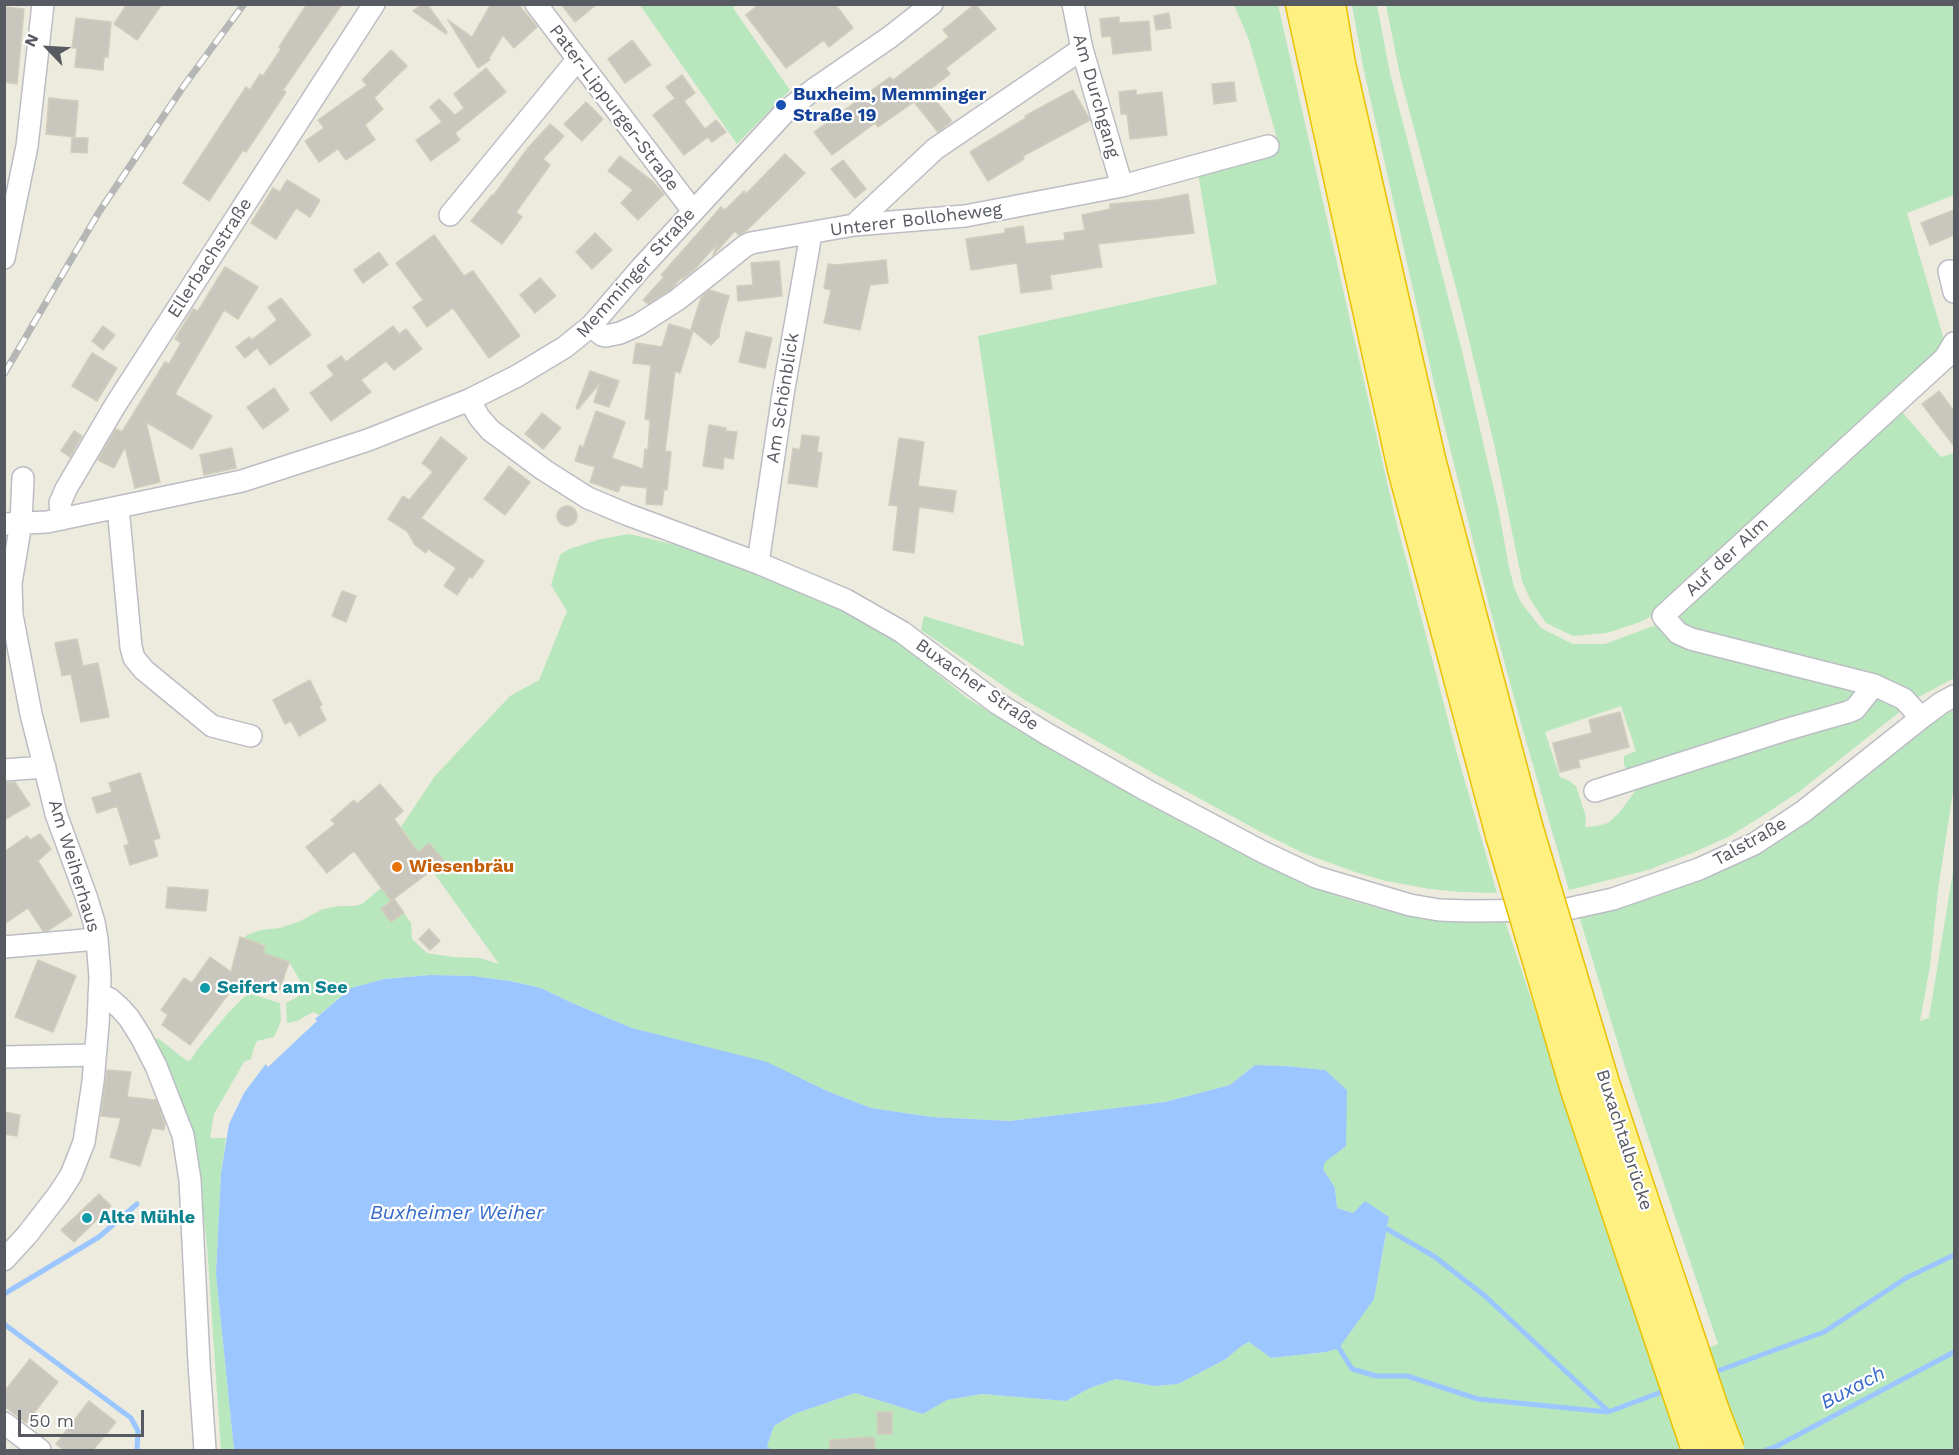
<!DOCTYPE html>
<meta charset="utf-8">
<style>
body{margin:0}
#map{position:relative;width:1959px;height:1455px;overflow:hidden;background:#ecebde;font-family:"Work Sans",sans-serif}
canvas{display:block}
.frame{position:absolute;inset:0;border:6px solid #575a61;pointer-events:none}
.north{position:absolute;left:18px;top:18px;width:60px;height:60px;-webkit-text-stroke:4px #fff;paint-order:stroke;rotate:295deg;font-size:16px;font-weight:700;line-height:24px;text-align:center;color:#575a61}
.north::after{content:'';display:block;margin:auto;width:21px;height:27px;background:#575a61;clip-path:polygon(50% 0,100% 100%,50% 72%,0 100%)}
.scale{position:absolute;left:18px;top:1410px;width:126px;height:27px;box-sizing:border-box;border:3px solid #575a61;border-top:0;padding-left:8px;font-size:18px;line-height:21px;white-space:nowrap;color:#575a61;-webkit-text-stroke:4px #fff;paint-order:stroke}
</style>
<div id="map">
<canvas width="1959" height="1455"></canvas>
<div class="frame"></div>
<div class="north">N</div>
<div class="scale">50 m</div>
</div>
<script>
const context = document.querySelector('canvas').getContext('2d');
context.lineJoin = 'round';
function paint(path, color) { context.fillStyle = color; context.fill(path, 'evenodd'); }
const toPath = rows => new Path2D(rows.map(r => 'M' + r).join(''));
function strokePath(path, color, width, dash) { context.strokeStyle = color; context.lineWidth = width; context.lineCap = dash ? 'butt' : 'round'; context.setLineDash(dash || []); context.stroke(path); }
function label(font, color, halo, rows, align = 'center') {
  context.font = font + ' "Work Sans",sans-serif'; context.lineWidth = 4.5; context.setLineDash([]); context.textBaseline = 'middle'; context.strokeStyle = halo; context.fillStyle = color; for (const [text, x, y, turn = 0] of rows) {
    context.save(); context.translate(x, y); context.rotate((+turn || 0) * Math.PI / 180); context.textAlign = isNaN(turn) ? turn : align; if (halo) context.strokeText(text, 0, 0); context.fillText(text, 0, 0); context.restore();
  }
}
const green = toPath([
 [640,5,736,5,733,8,790,90,737,144],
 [1234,5,1278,5,1396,521,1456,750,1497,893,1461,892,1430,889,1386,881,1355,872,1303,853,1261,832,1151,772,1023,699,921,630,924,616,1024,646,978,336,1217,284,1198,173,1280,149,1249,40],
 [1352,5,1377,5,1390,73,1462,351,1498,507,1509,567,1514,587,1520,601,1541,628,1573,644,1605,644,1656,625,1665,636,1695,646,1855,684,1859,698,1627,770,1624,765,1624,756,1636,751,1621,706,1545,732,1560,777,1569,781,1576,786,1586,817,1585,827,1597,826,1608,823,1619,813,1641,783,1884,695,1902,710,1800,791,1767,813,1730,836,1692,853,1648,870,1569,890,1520,720,1489,605,1435,388,1363,66],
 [1386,5,1954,5,1954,195,1907,213,1947,350,1662,611,1640,622,1607,633,1573,636,1546,623,1530,599,1522,581,1495,448,1461,307,1400,75],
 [1897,406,1941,457,1954,453,1954,678,1919,697,1690,635,1677,620,1677,612],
 [629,534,684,547,743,567,825,600,879,630,903,646,967,698,1015,728,1170,816,1295,880,1334,895,1384,910,1456,921,1505,921,1656,1369,1718,1344,1631,1086,1579,916,1632,903,1691,884,1746,859,1790,833,1954,705,1954,785,1938,890,1930,966,1920,1021,1929,1018,1954,865,1954,1450,771,1450,767,1446,774,1426,794,1414,855,1393,923,1414,947,1400,982,1394,1066,1401,1090,1388,1116,1379,1154,1386,1178,1384,1226,1359,1240,1347,1250,1342,1271,1358,1326,1352,1374,1299,1389,1217,1353,1213,1337,1208,1335,1188,1323,1169,1325,1070,1286,1066,1255,1065,1230,1085,1165,1102,1009,1121,932,1117,871,1108,827,1091,632,1028,570,1002,541,988,510,981,473,976,430,975,384,979,351,988,319,1015,313,1012,297,1021,287,1023,286,1003,297,997,305,989,289,962,263,953,265,945,243,939,247,935,261,930,280,928,300,921,323,909,340,906,355,906,362,904,381,888,391,901,382,909,391,922,404,913,411,923,412,939,427,953,453,957,480,958,499,964,401,827,435,776,510,696,539,680,567,611,551,585,560,555,569,549,601,539],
 [248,993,280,1003,281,1021,274,1037,257,1041,253,1050,251,1059,244,1062,214,1114,210,1138,226,1138,221,1173,216,1274,234,1450,221,1450,207,1246,200,1186,151,1041,153,1038,159,1039,187,1061,191,1060,196,1051,229,1012]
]);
const water = toPath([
 [430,975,473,976,510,981,541,988,570,1002,632,1028,767,1062,827,1091,871,1108,932,1117,1009,1121,1165,1102,1230,1085,1255,1065,1286,1066,1325,1070,1347,1090,1346,1146,1325,1162,1323,1169,1335,1188,1337,1208,1353,1213,1365,1201,1389,1217,1374,1299,1339,1348,1326,1352,1271,1358,1249,1342,1240,1347,1226,1359,1178,1384,1154,1386,1116,1379,1090,1388,1066,1401,982,1394,947,1400,923,1414,855,1393,794,1414,774,1426,767,1446,771,1450,234,1450,216,1274,221,1173,229,1124,244,1093,265,1065,315,1019,351,988,384,979]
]);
const pier = toPath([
 [313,1017,317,1021,268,1067,264,1062]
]);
const stream = toPath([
 [1383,1229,1387,1229,1435,1257,1485,1296,1607,1410],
 [4,1294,99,1237,137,1204],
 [4,1324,131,1418,138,1431,137,1450],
 [1335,1346,1339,1348,1352,1369,1376,1376,1407,1376,1478,1399,1608,1412,1667,1390],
 [1712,1373,1824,1332,1906,1278,1954,1255],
 [1766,1450,1777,1446,1954,1352]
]);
const building = toPath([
 [127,4,162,4,137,40,114,24,127,4],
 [307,4,342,4,283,90,286,92,246,152,243,150,209,201,183,183,246,87,250,90,260,74,263,76,281,49,279,47,307,4],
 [422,4,427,4,447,32,446,34,413,11,422,4],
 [491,4,518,4,537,27,514,48,503,35,489,58,490,60,478,68,448,20,472,37,491,4],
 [561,4,597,4,575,22,561,4],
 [759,4,835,4,853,28,829,47,824,40,786,68,746,15,759,4],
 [975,4,996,29,946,68,950,74,928,91,952,121,938,132,914,102,878,127,875,123,832,155,814,132,890,77,893,80,949,37,943,30,975,4],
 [4,7,24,9,17,84,4,82,4,7],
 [1169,13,1171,28,1156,30,1154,16,1169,13],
 [1119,17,1119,23,1149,21,1151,50,1113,54,1111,36,1102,37,1100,19,1119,17],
 [76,18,111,22,108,57,104,57,103,70,75,67,77,48,72,48,76,18],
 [632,40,651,65,625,83,608,59,632,40],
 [391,50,407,66,374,98,383,109,365,125,375,140,346,160,338,149,319,162,305,141,324,128,318,120,367,85,362,80,391,50],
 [486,68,506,92,455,133,460,140,431,161,416,140,442,122,430,107,439,99,455,115,464,108,454,94,486,68],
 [682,75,695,93,684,101,705,129,716,120,726,132,712,142,708,137,684,155,653,115,675,98,666,87,682,75],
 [1234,82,1236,101,1214,104,1212,84,1234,82],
 [1073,90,1090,120,1023,156,1024,159,988,181,970,152,1026,118,1025,116,1073,90],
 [1136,90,1136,95,1162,92,1167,135,1130,139,1127,114,1121,114,1119,92,1136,90],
 [49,98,78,101,75,137,46,134,49,98],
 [586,102,603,119,582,141,564,124,586,102],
 [550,124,564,136,543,159,550,165,516,212,522,217,502,244,471,221,492,195,493,196,528,148,550,124],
 [72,138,88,138,87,153,71,152,72,138],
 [785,154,805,173,780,198,746,231,739,235,735,231,713,255,717,244,693,271,682,279,683,276,670,290,648,304,643,300,664,277,661,275,721,207,725,210,744,191,746,194,785,154],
 [620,156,651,180,664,194,638,220,621,203,633,190,608,171,620,156],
 [843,160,866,189,855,198,831,169,843,160],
 [287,180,320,200,310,217,296,208,276,239,251,223,273,188,280,192,287,180],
 [1188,194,1194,233,1098,244,1102,267,1050,275,1052,289,1021,293,1017,263,971,270,966,239,1005,233,1005,229,1023,226,1026,244,1065,240,1064,233,1085,230,1082,215,1110,209,1110,204,1157,200,1188,194],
 [1954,210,1954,235,1930,245,1921,223,1954,210],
 [595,233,612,250,592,269,576,252,595,233],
 [434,235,464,276,473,271,520,336,489,358,453,308,427,327,413,307,423,300,396,263,434,235],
 [379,252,388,265,363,283,354,270,379,252],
 [886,260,888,283,870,285,860,330,824,323,831,290,824,288,828,264,835,265,886,260],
 [779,261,782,296,738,301,737,286,753,285,751,263,779,261],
 [225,267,258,287,238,319,224,310,175,394,212,416,192,449,146,422,160,482,135,488,125,447,114,468,98,460,116,429,122,432,165,362,169,364,181,343,175,339,193,309,198,311,225,267],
 [540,278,556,296,535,313,520,295,540,278],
 [709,290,729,296,720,328,719,337,711,345,691,329,701,298,709,290],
 [281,298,311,335,270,365,257,348,245,358,236,347,249,337,252,340,277,320,268,307,281,298],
 [669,324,693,331,680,373,675,371,665,451,671,452,667,490,664,489,662,505,646,504,647,488,621,485,618,492,590,482,595,467,575,461,580,445,583,448,596,411,625,422,612,458,643,469,645,449,648,450,650,420,645,419,651,365,633,363,636,343,662,347,669,324],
 [103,326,115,335,103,350,92,341,103,326],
 [393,326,399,334,406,329,422,349,394,370,386,361,361,380,371,392,331,421,310,393,334,375,327,366,341,356,346,362,393,326],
 [746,332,772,338,765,368,739,362,746,332],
 [92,353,117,368,97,401,72,386,92,353],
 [590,371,619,381,609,407,594,402,600,383,578,409,576,408,590,371],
 [274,388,289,410,263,429,247,407,274,388],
 [1939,391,1954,411,1954,446,1922,404,1939,391],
 [542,413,561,428,543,449,525,434,542,413],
 [709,425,726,428,726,431,737,432,733,459,724,457,723,469,703,466,709,425],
 [74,431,82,436,70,457,61,451,74,431],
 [802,435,819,437,817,452,822,453,817,487,788,483,793,448,800,450,802,435],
 [441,437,467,458,421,518,484,561,472,578,470,576,457,595,444,586,456,568,428,549,426,553,415,545,407,531,388,519,403,496,409,500,433,472,422,463,441,437],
 [899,438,924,442,918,486,956,491,953,512,919,507,914,553,893,550,898,506,889,505,899,438],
 [232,448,236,468,204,475,200,455,232,448],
 [509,466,530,482,505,515,484,499,509,466],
 '557 516a10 10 0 1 1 20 0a10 10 0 1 1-20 0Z',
 [342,591,356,596,346,622,332,616,342,591],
 [77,639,83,666,98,663,109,717,81,722,71,674,62,676,55,643,77,639],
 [310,680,322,705,319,706,326,720,299,736,291,721,285,724,273,700,310,680],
 [1620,712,1629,747,1578,760,1580,767,1560,772,1553,743,1592,733,1589,720,1620,712],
 [140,773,160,838,153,840,158,856,130,865,124,846,129,844,117,806,97,813,92,798,112,792,109,783,140,773],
 [15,782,30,805,4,820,4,783,15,782],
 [380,784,403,811,394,819,418,852,429,843,444,861,391,901,354,851,327,873,306,847,335,824,331,820,354,800,357,804,380,784],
 [40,834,51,849,38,861,72,915,47,931,43,931,28,908,4,924,4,852,27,836,30,840,40,834],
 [168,887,208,890,206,911,166,908,168,887],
 [394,899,404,913,391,922,381,909,394,899],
 [429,929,440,941,430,950,419,939,429,929],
 [240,937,265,946,263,953,289,962,279,992,239,980,190,1045,162,1025,168,1015,161,1010,184,978,192,983,210,957,231,972,240,937],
 [38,960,76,976,53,1032,15,1017,38,960],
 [107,1070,131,1072,127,1097,156,1100,165,1124,164,1130,152,1128,140,1166,110,1157,121,1118,101,1116,107,1070],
 [4,1112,20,1115,17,1136,4,1134,4,1112],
 [99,1194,111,1206,74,1242,61,1230,99,1194],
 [30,1359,58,1382,26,1423,4,1406,4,1392,30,1359],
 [89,1401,116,1422,93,1450,64,1450,56,1444,89,1401],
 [877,1412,892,1412,892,1434,878,1434,877,1412],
 [874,1437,875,1450,830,1450,830,1440,874,1437]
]);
const minor = toPath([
 [536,4,693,211],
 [1073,4,1082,49,1122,186],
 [450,215,577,60],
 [854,225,935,149,1082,49],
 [4,258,27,146,43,4],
 [1949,271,1954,292],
 [591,326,602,335,606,336,620,333,638,325,677,300,745,246,751,243,854,225,965,216,1122,186,1268,146],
 [469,400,479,417,490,430,544,470,588,498,626,514,758,563,846,600,902,632,997,703,1047,734,1148,791,1263,852,1316,877,1410,905,1439,910,1469,911,1563,910,1613,899,1699,869,1754,844,1804,811,1921,718,1941,703,1954,696],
 [118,507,131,647,134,658,144,670,212,726,251,736],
 [62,519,60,503,66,489,116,404,374,4],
 [4,524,47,522,242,481,368,440,469,400,517,376,565,347,591,326,641,268,786,111,813,90,890,37,932,4],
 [758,563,783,394,811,234],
 [1921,718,1904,699,1874,685,1691,639,1678,633,1663,616,1945,358,1954,343],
 [4,770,45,767],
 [1595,791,1785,730,1848,712,1855,709,1874,685],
 [4,947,97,939],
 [99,994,110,999,120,1008,129,1018,141,1037,156,1066,183,1135,190,1180,199,1363,205,1450],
 [4,1057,95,1055],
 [4,1260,27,1235,58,1195,71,1175,84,1142,93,1082,98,1025,100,977,97,939,94,922,86,896,56,814,50,789,31,714,12,615,11,583,21,523,23,478],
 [4,1423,40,1450]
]);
const highway = toPath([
 [1301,4,1403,469,1501,835],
 [1330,4,1340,64,1430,459,1527,826]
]);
const rail = toPath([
 [4,374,99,212,183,87,244,4]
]);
const highwayBridge = toPath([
 [1527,826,1604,1083,1713,1408,1729,1450],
 [1501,835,1576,1090,1697,1450]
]);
const markers = [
 [781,105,6,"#1a4fb4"],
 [397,867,6,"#e8710a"],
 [205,988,6,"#0f9aa8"],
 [87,1218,6,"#0f9aa8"]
];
const transitNames = [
 ["Buxheim, Memminger",793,95],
 ["Straße 19",793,116]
];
const streetNames = [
 ["Am Durchgang",1096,96,74],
 ["Pater-Lippurger-Straße",614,108,53],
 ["Unterer Bolloheweg",916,220,-7],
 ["Ellerbachstraße",210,258,-57],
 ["Memminger Straße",636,273,-48],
 ["Am Schönblick",783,398,-81],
 ["Auf der Alm",1727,557,-43],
 ["Buxacher Straße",977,685,35],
 ["Talstraße",1750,842,-29],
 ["Am Weiherhaus",74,866,73],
 ["Buxachtalbrücke",1624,1140,72]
];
const foodNames = [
 ["Wiesenbräu",409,867]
];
const cultureNames = [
 ["Seifert am See",217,988],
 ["Alte Mühle",99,1218]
];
const waterNames = [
 ["Buxheimer Weiher",457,1213],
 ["Buxach",1853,1388,-28]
];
paint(green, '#b8e7be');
paint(water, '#9bc6ff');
paint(pier, '#ecebde');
strokePath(stream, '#9bc6ff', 5);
paint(building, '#c9c7bd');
strokePath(building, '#d1cdbc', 1.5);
strokePath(minor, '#bcbdc4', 24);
strokePath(highway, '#eac100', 33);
strokePath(minor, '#fff', 21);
strokePath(highway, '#fff082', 30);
strokePath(rail, '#b5b6b6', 7);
strokePath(rail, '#fff', 4.5, [14]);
strokePath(highwayBridge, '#eac100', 33, []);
strokePath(highwayBridge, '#fff082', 30);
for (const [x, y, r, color] of markers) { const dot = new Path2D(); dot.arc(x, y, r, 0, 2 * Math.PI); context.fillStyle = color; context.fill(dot); strokePath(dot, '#fff', 2); }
label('bold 18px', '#164399', '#fff', transitNames, 'left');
label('18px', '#575a61', '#fff', streetNames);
label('bold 18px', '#c56008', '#fff', foodNames, 'left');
label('bold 18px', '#0d838f', '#fff', cultureNames, 'left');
label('italic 20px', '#366aca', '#fff', waterNames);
</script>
